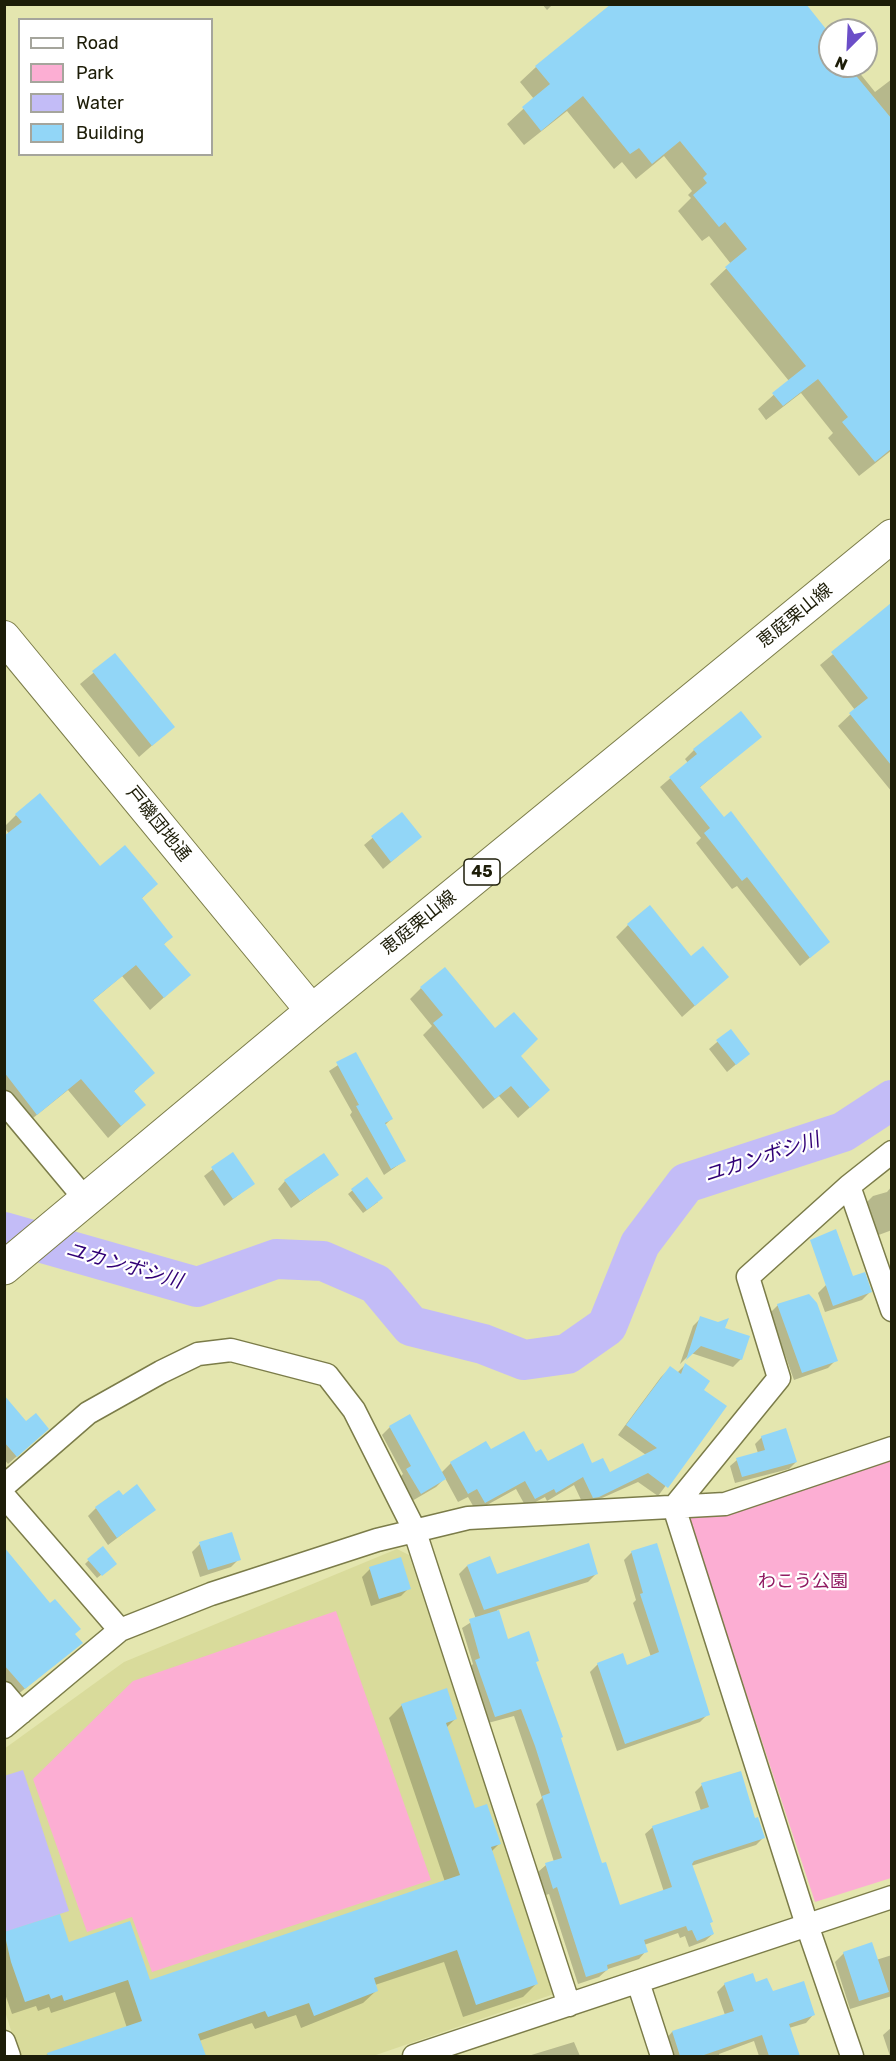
<!DOCTYPE html>
<meta charset="utf-8">
<style>
body{margin:0}
#map{position:relative;width:896px;height:2061px;overflow:hidden;background:#e4e6af;font-family:Rubik,sans-serif}
canvas{display:block}
.frame{position:absolute;inset:0;border:6px solid #1d1d08;pointer-events:none}
.legend{position:absolute;left:18px;top:18px;width:195px;height:138px;box-sizing:border-box;background:#fff;border:2px solid #a5a59c;margin:0;padding:8px 10px;list-style:none;font-size:18px;color:#1d1d08}
.legend li{display:flex;align-items:center;gap:12px;height:30px}
.legend b{width:30px;border:2px solid #a5a59c}
.north{position:absolute;left:818px;top:18px;width:60px;height:60px;box-sizing:border-box;background:#fff;border:2px solid #a5a59c;border-radius:50%;rotate:204deg;font-size:16px;font-weight:700;line-height:24px;text-align:center;color:#1d1d08}
.north::after{content:'';display:block;margin:auto;width:21px;height:27px;background:#6b4ec8;clip-path:polygon(50% 0,100% 100%,50% 72%,0 100%)}
</style>
<div id="map">
<canvas width="896" height="2061"></canvas>
<div class="frame"></div>
<ul class="legend">
<li><b style="height:8px;background:#fff"></b>Road</li>
<li><b style="height:16px;background:#fcaed3"></b>Park</li>
<li><b style="height:16px;background:#c3bcf7"></b>Water</li>
<li><b style="height:16px;background:#92d6f7"></b>Building</li>
</ul>
<div class="north">N</div>
</div>
<script>
const context = document.querySelector('canvas').getContext('2d');
context.lineJoin = 'round';
function paint(path, color) { context.fillStyle = color; context.fill(path, 'evenodd'); }
const toPath = rows => new Path2D(rows.map(r => 'M' + r).join(''));
function strokePath(path, color, width, dash) { context.strokeStyle = color; context.lineWidth = width; context.lineCap = dash ? 'butt' : 'round'; context.setLineDash(dash || []); context.stroke(path); }
function label(font, color, halo, rows, align = 'center') {
  context.font = font + ' Rubik,"Noto Sans JP",sans-serif'; context.lineWidth = 4.5; context.setLineDash([]); context.textBaseline = 'middle'; context.strokeStyle = halo; context.fillStyle = color; for (const [text, x, y, turn = 0] of rows) {
    context.save(); context.translate(x, y); context.rotate((+turn || 0) * Math.PI / 180); context.textAlign = isNaN(turn) ? turn : align; if (halo) context.strokeText(text, 0, 0); context.fillText(text, 0, 0); context.restore();
  }
}
const built = toPath([
 [397,1549,409,1555,554,1994,373,2056,19,2056,4,2008,4,1749,124,1662]
]);
const green = toPath([
 [891,1460,891,1878,815,1902,688,1517,735,1509],
 [336,1611,431,1880,152,1972,132,1917,87,1932,33,1779,133,1681]
]);
const water = toPath([
 [23,1770,69,1911,5,1932,4,1776]
]);
const shadow = toPath([
 [542,4,553,4,547,10],
 [830,36,830,66,854,66,875,92,892,79,892,450,859,476,828,438,833,433,801,393,766,420,758,409,789,381,710,284,731,264,709,236,702,241,678,211,691,198,688,195,692,191,664,156,636,179,622,162,614,169,567,111,524,145,507,124,534,99,520,82,536,67],
 [892,605,892,792,838,726,855,710,820,665],
 [115,655,173,727,139,757,80,684],
 [760,737,699,788,828,942,800,966,737,886,732,889,696,843,701,838,660,787,688,763,685,759,694,750],
 [401,814,420,837,383,869,364,845],
 [16,815,100,868,156,884,141,899,171,937,163,945,189,975,150,1010,122,976,92,1001,153,1073,133,1092,144,1105,108,1138,68,1090,23,1126,4,1102,4,838,9,834,4,827],
 [628,925,691,958,727,977,682,1017,616,937],
 [421,988,519,1056,537,1101,518,1118,499,1096,483,1109,423,1035,432,1026,410,999],
 [730,1031,748,1054,727,1072,709,1049],
 [355,1054,392,1118,385,1125,404,1161,384,1175,350,1115,352,1112,329,1071],
 [232,1154,253,1184,224,1206,204,1176],
 [337,1175,291,1208,278,1189,285,1181],
 [366,1179,378,1202,363,1213,348,1194],
 [892,1186,892,1230,876,1236,865,1204,873,1196,887,1192],
 [826,1285,870,1292,862,1300,825,1312,818,1293],
 [778,1305,836,1360,828,1368,794,1380,770,1313],
 [701,1318,723,1329,741,1359,733,1367,691,1353,680,1364,693,1326],
 [685,1365,702,1391,725,1407,658,1496,638,1482,584,1506,574,1485,547,1501,545,1497,526,1507,516,1489,476,1511,468,1497,458,1502,445,1478,436,1487,412,1501,399,1478,403,1474,382,1435,390,1427,441,1473,451,1463,490,1451,535,1455,547,1463,592,1465,609,1474,646,1455,618,1435,661,1377,670,1368,677,1373],
 [4,1407,39,1437,8,1464,4,1459],
 [762,1437,796,1462,789,1469,735,1483,730,1466,737,1460,758,1453,755,1444],
 [96,1508,154,1510,108,1545,88,1516],
 [200,1544,239,1559,231,1567,200,1577,192,1552],
 [632,1552,708,1714,700,1722,617,1751,590,1672,598,1664,626,1667,651,1657,633,1603,636,1600,624,1560],
 [4,1553,74,1635,73,1650,17,1695,4,1680],
 [89,1560,111,1567,97,1578,85,1564],
 [467,1566,496,1576,596,1574,588,1582,497,1610,507,1641,535,1663,601,1865,619,1907,664,1892,645,1834,653,1827,701,1811,695,1792,702,1785,754,1820,763,1838,756,1845,691,1866,711,1922,709,1924,713,1934,705,1941,689,1947,685,1936,680,1938,678,1933,644,1945,646,1951,639,1959,608,1969,599,1977,578,1984,549,1894,546,1895,538,1872,546,1865,554,1862,536,1804,542,1798,514,1716,488,1723,469,1668,473,1664,462,1628,476,1619,459,1574],
 [370,1569,409,1588,401,1596,371,1606,362,1577],
 [402,1705,455,1719,446,1728,474,1809,499,1844,491,1852,536,1984,523,1997,463,2017,444,1962,375,1985,377,1990,363,2003,301,2028,296,2015,255,2029,252,2023,199,2041,204,2056,43,2056,127,2028,115,1992,51,2013,49,2007,38,2011,36,2006,12,2014,4,1991,4,1933,68,1944,150,1982,445,1882,389,1718],
 [844,1953,876,1960,892,1955,892,1996,850,2009,835,1962],
 [725,1984,755,1984,813,2015,806,2023,789,2028,799,2056,759,2056,754,2041,719,2054,720,2056,671,2056,665,2040,672,2032,725,2015,717,1992],
 [892,2027,892,2056,890,2056,883,2035],
 [574,2042,580,2056,528,2056]
]);
const river = toPath([
 [4,1232,197,1287,276,1259,323,1261,376,1284,411,1326,483,1344,524,1360,567,1354,607,1326,640,1244,686,1183,843,1132,892,1100]
]);
const building = toPath([
 [611,4,806,4,830,34,830,66,848,66,891,118,891,449,875,462,842,422,848,417,818,379,783,406,772,393,806,366,725,267,747,249,725,222,719,227,693,195,707,183,703,178,707,174,680,141,652,164,639,148,630,154,583,96,541,131,522,107,550,84,535,66],
 [891,603,891,765,849,713,868,698,831,652],
 [115,653,175,727,152,746,92,671],
 [741,711,762,737,700,787,724,817,731,811,830,942,810,958,747,877,742,881,704,833,710,828,669,777,697,754,693,749],
 [40,793,100,866,125,845,158,884,142,898,173,937,164,944,191,975,164,998,136,965,93,1000,155,1073,134,1091,146,1105,121,1126,81,1079,37,1115,4,1072,4,836,22,822,15,814],
 [402,812,422,837,391,862,371,836],
 [650,905,691,956,703,946,729,977,695,1006,627,924],
 [445,967,495,1028,514,1012,538,1039,521,1056,550,1090,530,1108,511,1086,495,1099,433,1023,443,1015,420,987],
 [731,1029,750,1054,736,1065,716,1040],
 [356,1052,393,1119,385,1123,406,1161,391,1169,356,1106,359,1105,336,1062],
 [233,1152,255,1184,233,1199,211,1167],
 [324,1153,339,1175,300,1201,284,1180],
 [367,1177,383,1198,367,1210,351,1189],
 [836,1229,853,1276,865,1272,872,1292,833,1306,810,1240],
 [809,1294,817,1303,838,1361,802,1373,777,1304],
 [700,1316,718,1322,729,1318,725,1328,750,1336,742,1360,701,1346,686,1360],
 [685,1363,710,1381,704,1390,727,1406,668,1488,648,1473,599,1497,593,1498,583,1477,556,1493,554,1489,535,1499,525,1481,485,1503,477,1489,468,1494,450,1462,486,1441,491,1449,524,1431,536,1452,541,1449,548,1461,583,1443,592,1463,603,1458,610,1472,657,1448,626,1425,670,1366,681,1374],
 [4,1395,26,1421,36,1413,49,1429,17,1457,4,1442],
 [410,1414,446,1479,421,1494,406,1469,411,1466,389,1426],
 [786,1428,797,1462,742,1477,736,1458,765,1450,761,1436],
 [137,1484,156,1510,117,1538,95,1507,119,1490,123,1495],
 [232,1532,241,1560,208,1570,199,1542],
 [589,1543,598,1574,484,1610,467,1565,490,1556,497,1574],
 [657,1543,710,1715,625,1744,597,1663,623,1653,627,1665,659,1652,640,1594,643,1593,631,1551],
 [103,1546,117,1564,102,1576,87,1559],
 [4,1547,50,1603,55,1599,81,1629,75,1634,83,1643,25,1689,4,1665],
 [401,1557,411,1589,379,1599,369,1567],
 [499,1610,508,1639,529,1631,539,1661,536,1662,563,1737,561,1738,602,1863,606,1862,620,1905,672,1887,652,1826,709,1807,701,1783,741,1771,755,1818,758,1817,765,1838,694,1861,692,1864,713,1922,710,1923,714,1934,697,1941,692,1930,688,1931,686,1926,644,1940,648,1952,607,1965,608,1970,586,1977,557,1887,553,1889,545,1863,562,1858,542,1796,550,1793,535,1746,521,1709,495,1717,475,1660,480,1658,469,1619],
 [447,1688,457,1719,446,1723,475,1808,487,1804,501,1844,491,1847,538,1984,476,2005,457,1950,374,1978,378,1991,314,2016,309,2003,268,2017,265,2011,198,2034,206,2056,48,2056,47,2053,142,2021,128,1980,64,2001,62,1995,51,1999,49,1994,25,2002,11,1962,4,1932,60,1914,69,1942,130,1921,150,1980,460,1875,401,1704],
 [872,1942,889,1992,859,2001,843,1952],
 [753,1973,756,1982,767,1978,773,1991,804,1981,815,2015,789,2024,800,2056,769,2056,762,2035,701,2056,680,2056,672,2031,734,2011,724,1983]
]);
const street = toPath([
 [4,1102,86,1200],
 [849,1186,892,1310],
 [4,1486,88,1413,161,1372,198,1354,231,1350,327,1375,354,1410,414,1529,569,2005],
 [4,1496,120,1630],
 [4,1693,21,1713],
 [4,1727,120,1630,211,1594,377,1540,468,1518,725,1504,892,1448],
 [638,1982,662,2056],
 [4,2042,9,2056],
 [414,2056,892,1897],
 [852,2056,807,1925,674,1507,779,1378,748,1277,849,1186,892,1152]
]);
const secondary = toPath([
 [4,637,312,1011]
]);
const primary = toPath([
 [4,1268,312,1011,892,536]
]);
const shields = [
 [482,872,36]
];
const shieldNames = [
 ["45",482,872]
];
const streetNames = [
 ["恵庭栗山線",795,616,-39],
 ["戸磯団地通",158,824,51],
 ["恵庭栗山線",419,923,-39]
];
const parkNames = [
 ["わこう公園",803,1582]
];
const waterNames = [
 ["ユカンボシ川",762,1158,-18],
 ["ユカンボシ川",124,1266,16]
];
paint(built, '#d9db9b');
paint(green, '#fcaed3');
paint(water, '#c3bcf7');
paint(shadow, '#0003');
strokePath(river, '#c3bcf7', 40);
paint(building, '#92d6f7');
strokePath(street, '#7b7c49', 25);
strokePath(secondary, '#7b7c49', 34);
strokePath(primary, '#7b7c49', 35);
strokePath(street, '#fff', 22);
strokePath(secondary, '#fff', 32);
strokePath(primary, '#fff', 33);
for (const [x, y, w] of shields) { const box = new Path2D(); box.roundRect(x - w / 2, y - 13, w, 26, 4.5); context.fillStyle = '#fff'; context.fill(box); strokePath(box, '#1d1d08', 1.5); }
label('bold 16px', '#1d1d08', null, shieldNames);
label('18px', '#1d1d08', '#fff', streetNames);
label('18px', '#911b62', '#fff', parkNames);
label('italic 20px', '#310076', '#fff', waterNames);
</script>
